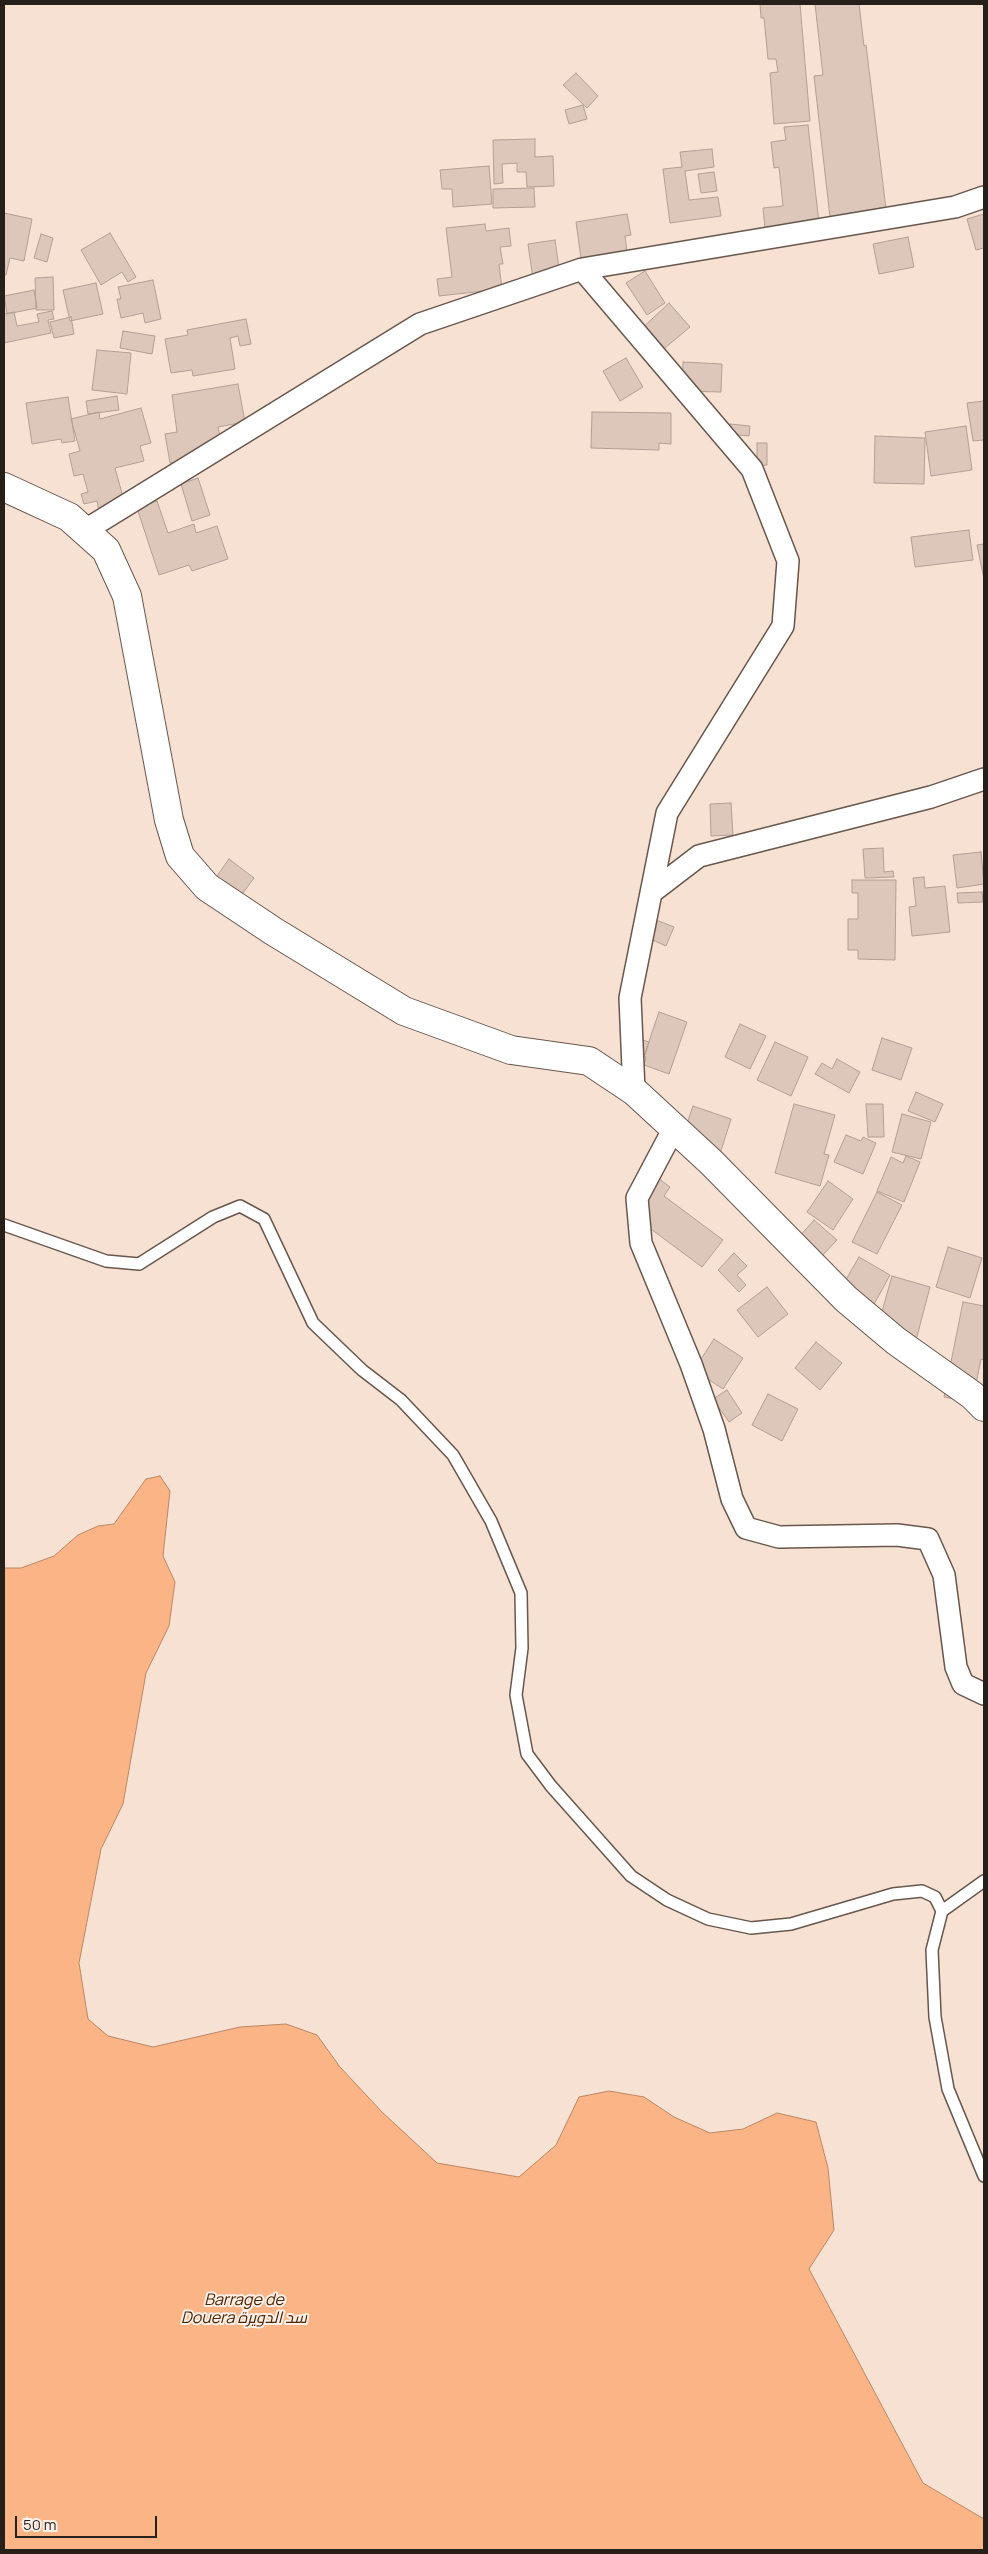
<!DOCTYPE html>
<meta charset="utf-8">
<style>
body{margin:0}
#map{position:relative;width:988px;height:2554px;overflow:hidden;background:#f6e1d3;font-family:Manrope,sans-serif}
canvas{display:block}
.frame{position:absolute;inset:0;border:5px solid #261f1a;pointer-events:none}
.scale{position:absolute;left:15px;top:2516px;width:142px;height:22px;box-sizing:border-box;border:2px solid #261f1a;border-top:0;padding-left:6px;font-size:15px;line-height:18px;white-space:nowrap;color:#261f1a;-webkit-text-stroke:4px #fcf0e8;paint-order:stroke}
</style>
<div id="map">
<canvas width="988" height="2554"></canvas>
<div class="frame"></div>
<div class="scale">50 m</div>
</div>
<script>
const context = document.querySelector('canvas').getContext('2d');
context.lineJoin = 'round';
function paint(path, color) { context.fillStyle = color; context.fill(path, 'evenodd'); }
const toPath = rows => new Path2D(rows.map(r => 'M' + r).join(''));
function strokePath(path, color, width, dash) { context.strokeStyle = color; context.lineWidth = width; context.lineCap = dash ? 'butt' : 'round'; context.setLineDash(dash || []); context.stroke(path); }
function label(font, color, halo, rows, align = 'center') {
  context.font = font + ' Manrope,Cairo,sans-serif'; context.lineWidth = 4; context.setLineDash([]); context.textBaseline = 'middle'; context.strokeStyle = halo; context.fillStyle = color; for (const [text, x, y, turn = 0] of rows) {
    context.save(); context.translate(x, y); context.rotate((+turn || 0) * Math.PI / 180); context.textAlign = isNaN(turn) ? turn : align; if (halo) context.strokeText(text, 0, 0); context.fillText(text, 0, 0); context.restore();
  }
}
const water = toPath([
 [160,1476,170,1491,163,1556,175,1582,169,1626,146,1673,123,1804,101,1849,79,1963,88,2019,108,2036,153,2047,240,2027,286,2024,317,2035,340,2067,382,2112,437,2163,519,2177,556,2145,579,2097,609,2091,644,2097,674,2117,710,2133,743,2129,777,2113,816,2122,828,2168,834,2230,809,2269,923,2483,984,2519,984,2550,4,2550,4,1568,21,1568,54,1556,78,1535,98,1526,114,1524,146,1479,160,1476]
]);
const building = toPath([
 [760,4,800,4,810,121,774,124,770,73,778,72,776,59,768,59,764,18,761,18,760,4],
 [815,4,859,4,864,46,866,45,887,217,831,226,814,76,823,75,815,4],
 [576,73,598,96,587,108,563,85,576,73],
 [583,105,587,119,569,124,565,110,583,105],
 [808,125,820,232,766,238,763,208,783,206,779,167,774,168,771,142,786,140,784,127,808,125],
 [535,139,535,157,553,156,554,186,527,187,526,172,517,172,517,163,502,164,503,183,494,184,493,140,535,139],
 [712,149,714,167,685,171,689,200,718,197,721,216,670,223,663,169,682,167,680,152,712,149],
 [489,166,492,204,453,207,452,189,442,189,440,170,489,166],
 [714,172,717,191,701,193,698,174,714,172],
 [534,188,535,207,493,208,493,189,534,188],
 [4,213,32,219,24,261,10,258,6,275,4,275,4,213],
 [627,214,631,235,625,236,627,251,599,255,600,262,582,265,576,222,627,214],
 [984,214,984,248,976,250,967,219,984,214],
 [485,224,486,231,509,228,511,246,500,247,503,264,499,264,502,289,439,296,437,279,452,277,446,228,485,224],
 [110,233,136,277,128,282,122,272,101,285,81,250,110,233],
 [41,234,53,238,47,262,34,258,41,234],
 [908,237,914,267,879,274,873,244,908,237],
 [555,240,560,275,533,279,528,244,555,240],
 [645,271,665,303,647,315,626,283,645,271],
 [53,277,54,310,36,310,35,278,53,277],
 [153,280,161,319,145,323,143,313,121,318,117,299,121,299,118,287,153,280],
 [96,283,103,314,70,321,63,290,96,283],
 [34,290,37,308,7,314,4,296,34,290],
 [669,303,690,327,653,358,634,336,669,303],
 [52,311,54,319,48,320,51,333,4,343,4,314,14,312,17,326,39,322,37,314,52,311],
 [71,317,74,334,54,338,50,322,71,317],
 [246,319,251,344,240,346,238,336,230,338,235,369,193,376,192,370,171,373,165,339,188,335,187,330,246,319],
 [123,331,155,336,152,354,120,348,123,331],
 [97,350,131,353,127,394,92,390,97,350],
 [626,358,643,387,620,401,603,371,626,358],
 [683,362,722,364,721,392,682,391,683,362],
 [238,384,245,422,218,427,221,441,209,457,170,463,165,434,177,432,172,395,238,384],
 [117,396,119,410,88,414,86,401,117,396],
 [68,397,75,441,62,443,61,439,32,444,26,403,68,397],
 [984,401,984,440,973,441,967,403,984,401],
 [141,408,151,443,140,446,144,461,115,468,125,504,99,511,97,501,84,504,81,494,88,492,83,474,74,476,69,454,80,451,71,419,99,412,100,419,141,408],
 [592,412,671,413,671,444,659,443,659,450,591,448,592,412],
 [730,424,750,426,749,436,729,434,730,424],
 [966,426,972,470,931,476,925,432,966,426],
 [875,436,925,438,924,484,874,483,875,436],
 [757,443,767,443,767,465,757,466,757,443],
 [198,478,210,515,192,521,181,484,198,478],
 [157,501,168,533,194,524,196,533,217,526,228,559,192,571,189,565,159,575,137,508,157,501],
 [969,530,973,560,915,567,911,537,969,530],
 [984,544,984,579,977,545,984,544],
 [731,803,733,835,711,836,710,804,731,803],
 [883,848,884,872,893,871,894,877,865,878,863,849,883,848],
 [981,852,984,884,957,888,953,855,981,852],
 [229,859,254,878,237,901,212,883,229,859],
 [924,877,925,888,945,886,950,932,912,936,909,907,916,906,913,878,924,877],
 [852,880,896,880,895,960,858,959,858,950,848,950,848,919,858,919,858,893,852,893,852,880],
 [982,892,983,902,958,903,957,893,982,892],
 [656,920,674,927,666,946,648,938,656,920],
 [659,1012,687,1022,669,1074,644,1065,646,1057,644,1056,659,1012],
 [740,1024,766,1036,750,1069,725,1057,740,1024],
 [882,1038,912,1048,901,1080,872,1070,882,1038],
 [640,1039,649,1042,645,1055,636,1052,640,1039],
 [775,1042,808,1057,791,1096,757,1080,775,1042],
 [837,1059,860,1072,849,1093,815,1074,822,1063,832,1069,837,1059],
 [916,1092,943,1104,935,1122,908,1111,916,1092],
 [794,1104,835,1115,824,1154,829,1155,820,1186,775,1173,794,1104],
 [866,1104,883,1104,884,1137,868,1137,866,1104],
 [693,1106,731,1119,720,1154,681,1141,693,1106],
 [902,1114,931,1122,921,1159,892,1152,902,1114],
 [846,1135,861,1141,863,1137,876,1143,863,1174,834,1162,846,1135],
 [906,1156,920,1162,904,1202,877,1191,891,1157,903,1163,906,1156],
 [658,1178,670,1187,664,1196,723,1240,702,1267,632,1215,658,1178],
 [828,1181,853,1199,833,1230,807,1212,828,1181],
 [877,1192,902,1205,877,1254,852,1242,877,1192],
 [814,1220,837,1240,821,1257,799,1237,814,1220],
 [948,1247,982,1258,970,1298,936,1287,948,1247],
 [734,1253,747,1266,737,1275,746,1285,739,1292,718,1270,734,1253],
 [859,1257,890,1275,872,1308,840,1290,859,1257],
 [892,1276,930,1287,915,1344,876,1333,892,1276],
 [767,1287,788,1314,758,1337,737,1310,767,1287],
 [963,1302,984,1306,984,1360,981,1359,972,1403,944,1397,963,1302],
 [714,1339,743,1358,723,1389,694,1370,714,1339],
 [816,1342,842,1363,820,1390,795,1368,816,1342],
 [727,1390,742,1413,729,1422,713,1399,727,1390],
 [768,1394,798,1409,782,1441,752,1425,768,1394]
]);
const lane = toPath([
 [4,1225,106,1261,139,1264,213,1217,240,1206,264,1219,313,1323,362,1370,401,1400,453,1455,491,1521,521,1593,522,1648,516,1695,527,1754,551,1786,631,1876,667,1900,708,1919,751,1928,791,1924,893,1894,922,1891,935,1897,942,1911,932,1950,935,2017,948,2089,984,2176],
 [942,1911,984,1881]
]);
const street = toPath([
 [582,269,752,469,788,561,783,626,667,813,630,998,634,1091],
 [84,531,420,324,582,269,955,207,984,197],
 [652,892,699,856,931,797,984,779],
 [674,1128,637,1198,641,1243,691,1364,714,1429,732,1499,746,1528,779,1537,897,1535,928,1539,944,1575,956,1667,963,1684,984,1694]
]);
const secondary = toPath([
 [4,487,69,517,106,550,127,596,169,820,180,856,207,887,273,931,404,1011,511,1050,589,1061,634,1091,711,1162,846,1299,896,1341,972,1395,984,1407]
]);
const waterNames = [
 ["Barrage de",244,2301],
 ["Douera سد الدويرة",244,2319]
];
paint(water, '#fab485');
strokePath(water, '#ba8765', 1);
paint(building, '#dcc7ba');
strokePath(building, '#b39f93', 1);
strokePath(lane, '#69574c', 14);
strokePath(street, '#69574c', 24);
strokePath(secondary, '#69574c', 30);
strokePath(lane, '#fff', 11);
strokePath(street, '#fff', 21);
strokePath(secondary, '#fff', 28);
label('italic 16px', '#4f2400', '#fcf0e8', waterNames);
</script>
